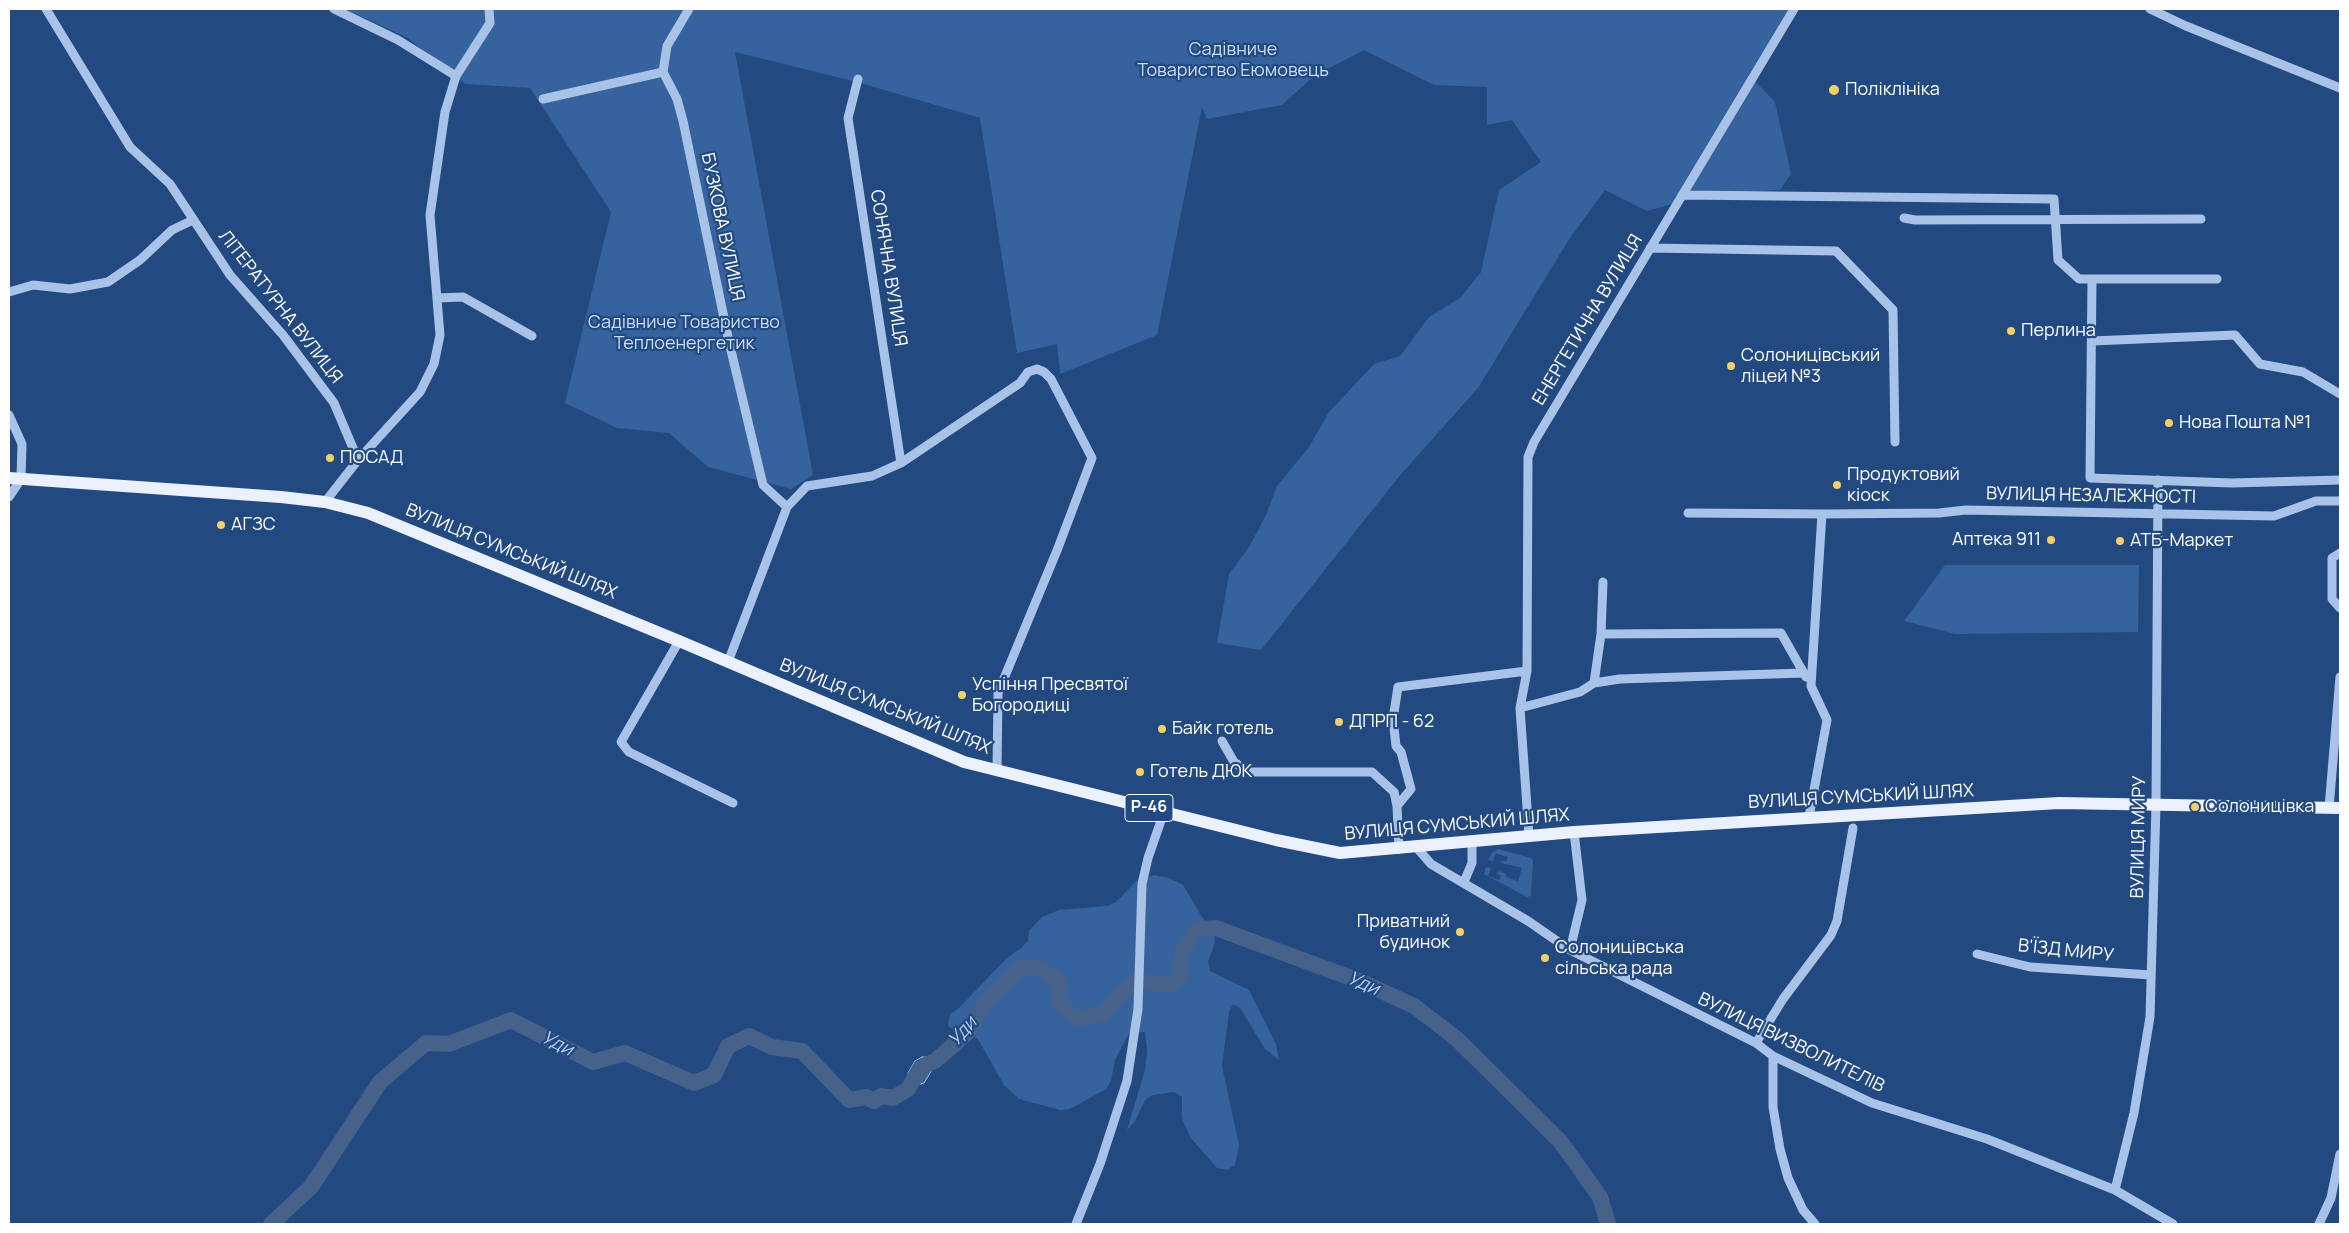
<!DOCTYPE html>
<meta charset="utf-8">
<style>
body{margin:0}
#map{position:relative;width:2349px;height:1233px;overflow:hidden;background:#224980;font-family:Manrope,sans-serif}
canvas{display:block}
.frame{position:absolute;inset:0;border:10px solid #fff;pointer-events:none}
</style>
<div id="map">
<canvas width="2349" height="1233"></canvas>
<div class="frame"></div>
</div>
<script>
const context = document.querySelector('canvas').getContext('2d');
context.lineJoin = 'round';
function paint(path, color) { context.fillStyle = color; context.fill(path, 'evenodd'); }
const toPath = rows => new Path2D(rows.map(r => 'M' + r).join(''));
function strokePath(path, color, width, dash) { context.strokeStyle = color; context.lineWidth = width; context.lineCap = dash ? 'butt' : 'round'; context.setLineDash(dash || []); context.stroke(path); }
function label(font, color, halo, rows, align = 'center') {
  context.font = font + ' Manrope,sans-serif'; context.lineWidth = 4.5; context.setLineDash([]); context.textBaseline = 'middle'; context.strokeStyle = halo; context.fillStyle = color; for (const [text, x, y, turn = 0] of rows) {
    context.save(); context.translate(x, y); context.rotate((+turn || 0) * Math.PI / 180); context.textAlign = isNaN(turn) ? turn : align; if (halo) context.strokeText(text, 0, 0); context.fillText(text, 0, 0); context.restore();
  }
}
const green = toPath([
 [345,9,1791,9,1749,75,1775,102,1791,174,1780,190,1710,194,1647,211,1605,190,1568,241,1478,388,1402,473,1261,650,1217,643,1229,574,1249,547,1266,515,1277,486,1309,447,1329,412,1374,364,1400,356,1429,317,1460,298,1481,272,1499,190,1541,162,1512,120,1487,125,1487,87,1434,85,1364,50,1314,76,1282,105,1207,119,1202,107,1157,335,1060,374,1057,344,1017,353,980,118,857,82,735,52,813,475,791,489,708,467,669,433,617,428,565,403,611,212,530,88,465,84,408,38],
 [1945,565,2139,565,2138,632,1955,634,1904,621],
 [1498,849,1531,858,1533,860,1531,896,1527,897,1484,874,1486,867,1491,868,1488,876,1499,880,1501,876,1497,874,1499,871,1506,874,1506,877,1518,881,1522,868,1501,863,1502,860,1506,862,1508,857,1496,853,1493,861,1488,860,1491,854],
 [1154,875,1169,878,1183,885,1202,917,1214,932,1215,942,1208,962,1210,971,1249,990,1276,1044,1279,1060,1265,1049,1240,1008,1233,1004,1229,1012,1222,1066,1239,1145,1235,1165,1227,1170,1217,1168,1190,1137,1182,1118,1182,1097,1174,1092,1153,1095,1145,1100,1135,1121,1127,1130,1145,1070,1147,1051,1145,1032,1129,1033,1115,1060,1111,1081,1106,1089,1070,1109,1060,1110,1019,1099,1004,1085,979,1041,972,1034,957,1032,948,1026,950,1014,958,1009,1006,959,1021,948,1028,941,1029,931,1042,917,1059,910,1107,906,1116,902,1136,881]
]);
const water = toPath([
 [922,1057,931,1057,935,1061,932,1070,924,1083,914,1086,908,1080,908,1073,915,1061,922,1057]
]);
const river = toPath([
 [271,1224,311,1187,380,1082,426,1043,449,1044,511,1020,593,1062,625,1053,694,1083,714,1075,728,1046,749,1036,772,1047,802,1051,849,1100,866,1097,874,1101,881,1096,893,1098,908,1089,921,1067,935,1061,967,1033,987,1001,1023,966,1041,969,1059,982,1059,1004,1080,1019,1103,1014,1122,992,1138,981,1170,985,1180,976,1181,954,1191,937,1198,929,1216,928,1362,982,1414,1006,1457,1039,1560,1141,1600,1197,1608,1224]
]);
const minor = toPath([
 [46,9,130,147,170,184,230,275,283,335,334,403,358,460],
 [334,9,398,40,456,76],
 [689,9,667,46,663,72,677,99,683,121,729,342,763,485,787,507],
 [2150,9,2186,26,2340,88],
 [858,79,848,118,901,463],
 [543,99,663,72],
 [1682,195,2054,199,2058,260,2079,279,2092,279,2090,478,2232,483,2340,480],
 [1904,218,1915,220,2201,219],
 [1650,248,1836,251,1893,310,1895,442],
 [2092,279,2217,279],
 [9,292,33,285,70,289,108,282,140,260,172,230,193,220],
 [437,298,463,297,532,336],
 [2092,341,2235,335,2260,364,2303,372,2340,394],
 [9,415,22,444,21,479,9,497],
 [325,502,358,460,420,392,434,364,440,335,430,215,445,112,456,76,490,23,489,9],
 [1688,513,1825,514,1939,513,1966,510,2274,516,2316,501,2340,501],
 [2340,553,2332,558,2332,599,2340,608],
 [1601,634,1781,633,1806,677],
 [679,641,621,742,629,752,733,803],
 [728,662,787,507,807,486,872,476,901,463,1020,383,1028,372,1037,369,1044,372,1051,379,1092,458,1058,548,998,693,997,771],
 [1594,683,1601,634,1603,582],
 [1520,708,1580,692,1594,683,1620,679,1803,673],
 [1222,741,1234,762,1248,772,1372,772,1394,792,1397,806,1399,849],
 [1397,806,1411,789,1401,752,1396,746,1393,719,1398,687,1527,671],
 [2329,808,2340,677],
 [1809,817,1827,720,1811,686,1822,514],
 [1529,836,1520,708,1527,671,1528,457,1534,442,1794,9],
 [1417,848,1431,864,1528,921,1570,950,1756,1043,1773,1056,1872,1103,1987,1139,2115,1190,2173,1224],
 [1464,882,1472,863,1472,841],
 [1570,950,1582,900,1574,832],
 [1977,954,2030,967,2151,975],
 [1756,1043,1783,999,1831,935,1837,921,1853,828],
 [1773,1056,1773,1107,1780,1149,1788,1178,1803,1210,1815,1224],
 [2115,1190,2134,1113,2150,1017,2156,805,2158,480],
 [1076,1224,1100,1164,1127,1081,1138,1009,1142,884,1148,858,1164,812],
 [2319,1224,2331,1198,2340,1154]
]);
const major = toPath([
 [9,478,281,497,325,502,368,513,679,641,964,762,1276,840,1340,853,1574,832,2059,803,2340,808]
]);
const markers = [
 [1834,90,6,"#f3cf6a"],
 [2011,331,5,"#f3cf6a"],
 [1731,366,5,"#f3cf6a"],
 [2169,423,5,"#f3cf6a"],
 [330,458,5,"#f3cf6a"],
 [1837,485,5,"#f3cf6a"],
 [221,525,5,"#f3cf6a"],
 [2051,540,5,"#f3cf6a"],
 [2120,541,5,"#f3cf6a"],
 [962,695,5,"#f3cf6a"],
 [1339,722,5,"#f3cf6a"],
 [1162,729,5,"#f3cf6a"],
 [1140,772,5,"#f3cf6a"],
 [2195,807,5,"#f3cf6a"],
 [1460,932,5,"#f3cf6a"],
 [1545,958,5,"#f3cf6a"]
];
const shields = [
 [1149,808,48]
];
const shieldNames = [
 ["Р-46",1149,808]
];
const parkNames = [
 ["Садівниче",1233,50],
 ["Товариство Еюмовець",1233,71],
 ["Садівниче Товариство",684,323],
 ["Теплоенергетик",684,344]
];
const poiNames = [
 ["Поліклініка",1845,90],
 ["Перлина",2021,331],
 ["Солоницівський",1741,356],
 ["ліцей №3",1741,377],
 ["Нова Пошта №1",2179,423],
 ["ПОСАД",340,458],
 ["Продуктовий",1847,475],
 ["кіоск",1847,496],
 ["АГЗС",231,525],
 ["Аптека 911",2041,540,"right"],
 ["АТБ-Маркет",2130,541],
 ["Успіння Пресвятої",972,685],
 ["Богородиці",972,706],
 ["ДПРП - 62",1349,722],
 ["Байк готель",1172,729],
 ["Готель ДЮК",1150,772],
 ["Солоницівка",2205,807],
 ["Приватний",1450,922,"right"],
 ["будинок",1450,943,"right"],
 ["Солоницівська",1555,948],
 ["сільська рада",1555,969]
];
const streetNames = [
 ["БУЗКОВА ВУЛИЦЯ",722,227,78],
 ["СОНЯЧНА ВУЛИЦЯ",888,268,81],
 ["ЛІТЕРАТУРНА ВУЛИЦЯ",280,307,52],
 ["ЕНЕРГЕТИЧНА ВУЛИЦЯ",1588,320,-59],
 ["ВУЛИЦЯ НЕЗАЛЕЖНОСТІ",2091,496,1],
 ["ВУЛИЦЯ СУМСЬКИЙ ШЛЯХ",511,552,22],
 ["ВУЛИЦЯ СУМСЬКИЙ ШЛЯХ",885,707,22],
 ["ВУЛИЦЯ СУМСЬКИЙ ШЛЯХ",1861,797,-3],
 ["ВУЛИЦЯ СУМСЬКИЙ ШЛЯХ",1457,825,-5],
 ["ВУЛИЦЯ МИРУ",2139,837,-89],
 ["В'ЇЗД МИРУ",2066,951,6],
 ["ВУЛИЦЯ ВИЗВОЛИТЕЛІВ",1791,1043,26]
];
const waterNames = [
 ["Уди",1363,984,23],
 ["Уди",963,1032,-49],
 ["Уди",557,1044,27]
];
paint(green, '#36629e');
paint(water, '#46628b');
strokePath(water, '#9cbde8', 1);
strokePath(river, '#46628b', 16);
strokePath(minor, '#a8c3e7', 9);
strokePath(major, '#eaf1fd', 12);
for (const [x, y, r, color] of markers) { const dot = new Path2D(); dot.arc(x, y, r, 0, 2 * Math.PI); context.fillStyle = color; context.fill(dot); strokePath(dot, '#224980', 2); }
for (const [x, y, w] of shields) { const box = new Path2D(); box.roundRect(x - w / 2, y - 13.5, w, 27, 4); context.fillStyle = '#224980'; context.fill(box); strokePath(box, '#fff', 1); }
label('bold 16px', '#fff', null, shieldNames);
label('18px', '#cbddf5', '#224980', parkNames);
label('18px', '#fff', '#224980', poiNames, 'left');
label('18px', '#fff', '#224980', streetNames);
label('italic 19px', '#b3cdef', '#224980', waterNames);
</script>
